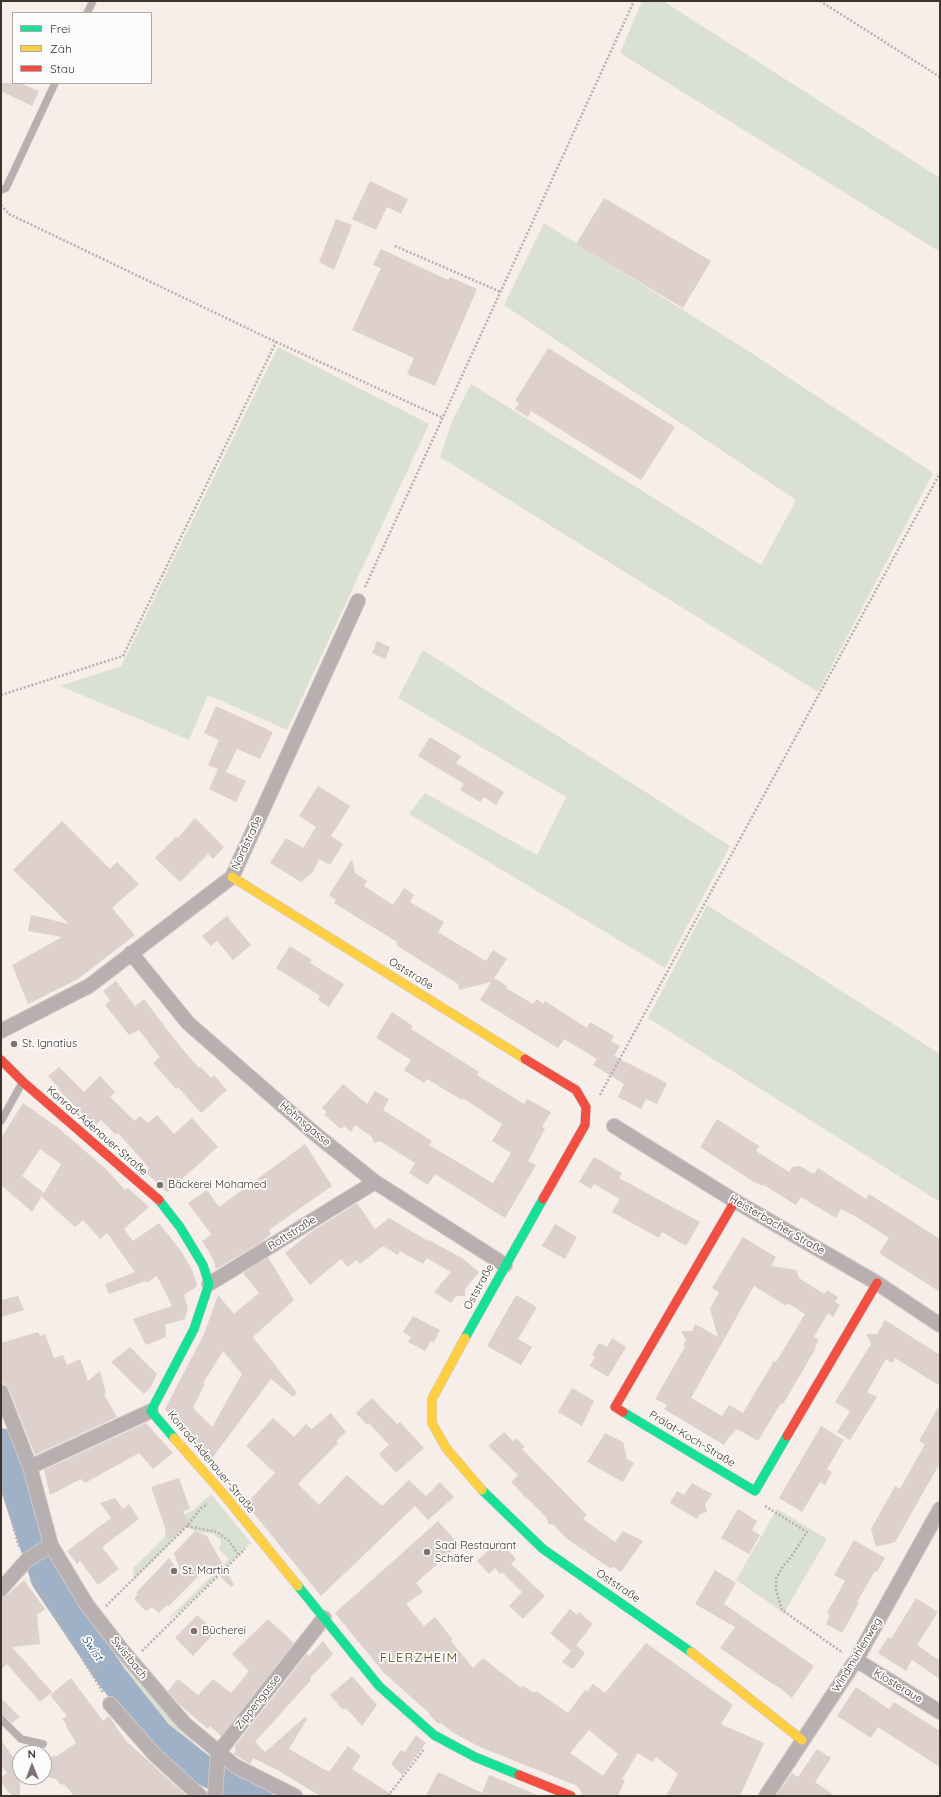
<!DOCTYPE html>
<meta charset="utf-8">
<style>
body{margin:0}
#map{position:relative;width:941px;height:1797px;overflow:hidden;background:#f7ede9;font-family:Quicksand,sans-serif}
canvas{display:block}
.frame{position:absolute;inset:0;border:2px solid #3e322d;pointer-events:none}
.legend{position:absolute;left:12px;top:12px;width:140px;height:72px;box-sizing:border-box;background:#fcfcfc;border:1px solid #b0aba9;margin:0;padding:5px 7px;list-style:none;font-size:12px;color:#3e322d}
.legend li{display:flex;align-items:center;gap:8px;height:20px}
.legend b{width:20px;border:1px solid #b0aba9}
.north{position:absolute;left:12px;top:1745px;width:40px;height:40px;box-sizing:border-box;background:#fcfcfc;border:1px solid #b0aba9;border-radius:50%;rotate:359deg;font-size:11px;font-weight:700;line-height:16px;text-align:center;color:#3e322d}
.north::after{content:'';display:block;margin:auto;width:14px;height:18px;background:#7f736f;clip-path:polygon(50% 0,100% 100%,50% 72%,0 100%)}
</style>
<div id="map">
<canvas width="941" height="1797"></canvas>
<div class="frame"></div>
<ul class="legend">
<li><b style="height:5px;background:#16e098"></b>Frei</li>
<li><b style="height:5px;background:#ffcf43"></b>Zäh</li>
<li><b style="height:5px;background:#f24e42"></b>Stau</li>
</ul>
<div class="north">N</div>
</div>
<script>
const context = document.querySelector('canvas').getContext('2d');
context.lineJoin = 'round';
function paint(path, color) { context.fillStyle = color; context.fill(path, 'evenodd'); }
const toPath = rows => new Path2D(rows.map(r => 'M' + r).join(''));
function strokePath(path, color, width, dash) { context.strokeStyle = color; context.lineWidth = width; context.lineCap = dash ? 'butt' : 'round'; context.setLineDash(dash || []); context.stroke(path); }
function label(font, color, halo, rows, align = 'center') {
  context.font = font + ' Quicksand,sans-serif'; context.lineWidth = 3.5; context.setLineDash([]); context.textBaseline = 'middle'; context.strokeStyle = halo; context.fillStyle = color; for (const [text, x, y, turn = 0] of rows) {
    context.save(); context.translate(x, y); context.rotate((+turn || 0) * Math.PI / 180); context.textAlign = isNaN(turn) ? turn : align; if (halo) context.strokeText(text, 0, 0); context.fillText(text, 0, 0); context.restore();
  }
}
const green = toPath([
 [642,1,663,1,940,178,940,252,620,53],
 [544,223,750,352,933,473,818,692,440,457,453,419,471,384,761,565,796,500,504,305],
 [278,347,429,424,287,730,208,695,189,740,60,686,121,666],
 [423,650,730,846,665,968,409,814,425,793,537,855,566,797,398,698],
 [707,905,940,1054,940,1202,648,1018],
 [211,1494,251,1543,180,1612,167,1620,229,1559,219,1549,221,1541,214,1534,197,1532,186,1527,134,1580,133,1568,165,1537,165,1529,184,1523,182,1515,192,1511],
 [777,1509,827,1539,784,1613,736,1580],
 [55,1557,82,1602,208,1760,195,1774,133,1718,70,1643,29,1580]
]);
const river = toPath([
 [1,1443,46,1579,112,1677,158,1735,203,1770,258,1796]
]);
const building = toPath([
 [1,83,20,83,39,91,32,106,1,91],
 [370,181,408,199,401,214,387,207,376,230,352,219],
 [604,198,711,261,683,308,576,244],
 [336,219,352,225,334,270,319,262],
 [381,249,448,280,450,277,477,289,435,386,407,374,414,358,352,330,381,268,373,265],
 [548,348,675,427,641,480,531,411,528,417,515,409,519,403,515,401],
 [377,641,390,647,385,659,372,653],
 [216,706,273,732,260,759,237,749,226,772,246,781,236,802,209,789,218,769,208,765,219,740,204,733],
 [430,737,461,756,456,763,504,792,496,805,484,797,480,802,460,790,464,784,418,756],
 [318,786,350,806,331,836,343,844,330,865,319,859,313,872,301,882,270,863,286,838,303,848,316,827,299,816],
 [195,818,224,847,213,859,208,854,180,882,155,858,176,837,178,838],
 [62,821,110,869,117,862,139,884,112,908,135,935,78,979,28,1004,12,965,62,937,28,931,31,915,69,924,13,870],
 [352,859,355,873,367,881,364,886,393,905,404,888,414,895,410,902,444,922,438,932,486,961,493,950,507,959,494,978,507,986,506,988,533,1004,537,999,543,1004,545,1001,587,1028,590,1022,614,1036,611,1041,620,1046,614,1056,667,1083,657,1104,646,1099,641,1109,618,1097,624,1084,593,1065,597,1059,564,1039,558,1048,480,1000,491,982,459,990,458,984,396,945,397,942,334,903,336,900,329,895],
 [227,916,251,945,233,960,217,941,211,946,202,936],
 [290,946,312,960,310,963,344,984,329,1007,318,1000,320,996,311,990,276,968],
 [116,981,135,1006,144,999,178,1044,199,1068,201,1067,211,1078,214,1075,227,1090,201,1113,178,1087,176,1089,153,1063,160,1057,139,1030,129,1035,105,1005,110,1000,103,991],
 [392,1012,413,1026,411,1029,479,1072,477,1075,524,1104,527,1099,551,1112,542,1127,545,1129,528,1161,536,1165,505,1218,435,1174,428,1185,409,1173,415,1163,380,1141,374,1143,372,1137,355,1125,351,1132,344,1126,341,1129,324,1115,327,1112,322,1108,343,1084,367,1104,375,1091,389,1099,383,1110,432,1141,429,1145,493,1183,511,1153,492,1141,502,1124,463,1098,462,1100,427,1079,424,1083,404,1070,411,1060,376,1038],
 [59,1067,84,1092,100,1076,115,1092,110,1097,135,1121,140,1116,148,1123,157,1115,174,1134,192,1118,218,1147,167,1192,145,1172,149,1168,118,1133,116,1135,101,1120,95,1126,58,1089,59,1088,48,1076],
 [23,1103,57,1127,105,1168,125,1190,128,1188,149,1207,124,1229,133,1241,159,1223,181,1251,192,1270,197,1284,195,1288,184,1295,188,1309,185,1319,165,1325,166,1337,146,1345,133,1319,172,1306,157,1276,146,1283,146,1281,109,1294,105,1284,135,1272,107,1233,100,1239,83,1220,75,1227,42,1197,43,1194,32,1212,1,1185,1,1138],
 [40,1149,61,1164,44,1193,22,1176],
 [717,1119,759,1146,756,1151,789,1172,792,1167,800,1166,814,1174,818,1168,866,1199,869,1194,940,1239,940,1292,879,1253,889,1238,855,1216,841,1209,836,1218,801,1197,796,1205,764,1185,763,1186,754,1182,700,1147],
 [305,1144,332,1186,269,1230,271,1234,260,1243,216,1269,213,1259,202,1241,211,1234,188,1203,207,1190,219,1207],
 [594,1157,622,1173,619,1178,700,1222,686,1246,662,1232,659,1238,612,1212,620,1199,594,1184,591,1189,579,1182],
 [357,1203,375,1229,389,1218,428,1241,429,1240,462,1258,479,1272,465,1289,465,1296,456,1296,451,1303,434,1292,451,1272,427,1258,423,1264,400,1251,398,1255,383,1246,360,1264,356,1260,348,1267,341,1259,310,1285,285,1253,311,1232],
 [555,1224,577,1237,565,1259,542,1246],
 [743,1237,776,1257,771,1266,796,1270,799,1278,824,1294,827,1290,838,1297,835,1302,840,1305,833,1317,828,1313,814,1337,819,1340,815,1347,816,1348,783,1404,781,1403,758,1441,737,1429,729,1437,724,1445,664,1409,667,1405,655,1399,685,1347,683,1346,686,1340,681,1331,692,1331,695,1324,718,1337,710,1309,719,1292,712,1288],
 [754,1286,785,1305,789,1304,805,1314,776,1362,774,1361,743,1413,729,1405,722,1416,691,1398],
 [268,1257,294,1300,253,1337,297,1393,293,1397,271,1379,210,1461,165,1409,204,1334,218,1295,234,1314,259,1293,243,1273],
 [223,1351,242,1374,212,1427,193,1408,205,1384,203,1383],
 [516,1295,537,1307,518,1339,532,1347,521,1365,487,1346],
 [18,1296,24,1310,1,1317,1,1300],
 [413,1316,440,1330,434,1342,431,1341,425,1351,408,1342,411,1337,403,1332],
 [885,1320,940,1355,940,1386,895,1358,892,1363,886,1359,867,1392,877,1397,850,1440,837,1432,850,1411,835,1402,871,1344,866,1334,877,1334],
 [38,1332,40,1336,45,1334,54,1358,63,1355,67,1365,80,1359,88,1381,100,1371,106,1393,104,1394,117,1417,35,1455,9,1389,1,1381,1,1343],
 [612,1338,626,1347,608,1377,590,1366,595,1357,592,1355,599,1343,607,1347],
 [130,1347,157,1374,151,1387,144,1394,111,1362],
 [572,1388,594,1401,582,1426,558,1412],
 [372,1398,397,1424,400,1422,424,1448,396,1473,379,1454,389,1445,369,1423,367,1425,356,1413],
 [940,1404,940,1463,895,1542,876,1547,871,1529,895,1486,900,1489,925,1444,919,1441],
 [331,1413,346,1432,336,1441,338,1443,298,1484,319,1505,347,1475,382,1506,409,1480,426,1496,440,1482,454,1497,428,1520,415,1506,321,1596,246,1504,275,1473,246,1446,273,1418,294,1437,306,1424,312,1429],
 [146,1423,173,1453,153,1469,139,1453,85,1483,81,1479,50,1495,44,1470],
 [821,1426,844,1440,827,1469,832,1472,825,1485,820,1482,802,1512,779,1498],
 [504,1432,513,1441,516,1438,525,1447,522,1449,587,1515,583,1519,615,1542,623,1531,643,1541,621,1572,614,1567,610,1568,567,1539,554,1525,548,1524,547,1518,528,1499,525,1498,522,1493,511,1482,518,1475,488,1446],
 [605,1433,623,1442,627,1459,634,1463,623,1482,587,1462],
 [179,1478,190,1509,183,1511,189,1524,169,1539,151,1487],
 [692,1483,712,1494,705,1505,707,1512,700,1514,697,1519,670,1503,677,1491,684,1495],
 [115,1498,123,1509,129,1504,139,1519,102,1547,119,1569,98,1585,80,1561,77,1564,67,1551,111,1518,100,1503],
 [738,1509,757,1521,752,1530,760,1535,749,1554,721,1538],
 [438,1521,459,1545,416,1583,423,1592,406,1604,424,1626,435,1617,453,1640,451,1641,473,1668,483,1658,521,1688,523,1686,534,1693,536,1691,568,1713,585,1690,587,1692,593,1684,605,1693,646,1643,733,1705,721,1724,764,1743,740,1796,666,1796,678,1774,656,1757,652,1762,638,1753,622,1779,625,1780,618,1796,582,1796,580,1789,575,1785,480,1747,452,1732,441,1723,439,1724,429,1715,430,1714,383,1672,335,1613],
 [589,1730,618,1754,603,1776,570,1753],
 [195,1531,207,1536,234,1585,231,1587,209,1565,168,1607,167,1605,159,1613,152,1607,146,1611,134,1599,138,1594,136,1593,169,1558,182,1576,174,1553],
 [499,1540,516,1559,511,1564,545,1596,523,1619,509,1606,522,1592,502,1572,500,1574,495,1568,489,1574,477,1561],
 [854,1540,885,1558,877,1572,875,1571,857,1602,859,1603,842,1633,826,1624,830,1615,827,1613,845,1581,834,1575],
 [715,1570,736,1583,724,1604,814,1666,792,1698,780,1688,768,1681,720,1648,735,1627,695,1604],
 [24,1580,45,1609,37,1615,40,1644,12,1647,52,1692,40,1702,7,1664,1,1669,1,1597,7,1595],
 [916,1598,938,1612,917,1645,940,1661,940,1679,912,1660,906,1671,878,1653,888,1637,891,1639],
 [570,1609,577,1615,579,1612,593,1624,573,1649,576,1645,585,1653,573,1669,562,1662,571,1651,550,1633],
 [197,1615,215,1632,193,1656,175,1638],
 [268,1619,294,1643,221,1736,210,1726,208,1729,181,1706,168,1691,178,1679,198,1695,213,1679,231,1693,249,1671,232,1654],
 [323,1641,333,1654,310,1678,311,1680,255,1742,265,1752,305,1717,307,1719,289,1749,329,1772,348,1746,361,1756,352,1769,394,1796,320,1796,279,1771,253,1758,250,1764,234,1754,236,1749,234,1747,307,1654,309,1656],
 [352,1676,377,1705,362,1726,347,1709,342,1709,330,1695],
 [71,1678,103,1721,109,1716,125,1740,187,1796,74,1796,65,1785,60,1784,56,1779,44,1776,45,1762,53,1756,57,1756,76,1743,66,1726,67,1725,62,1719,67,1716,50,1695],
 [856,1687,889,1709,894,1702,940,1731,940,1767,878,1727,871,1738,837,1716],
 [1,1698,20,1717,12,1723,1,1714],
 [416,1735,426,1743,402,1775,391,1764,401,1750,405,1752],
 [1,1740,18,1764,20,1763,20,1796,12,1796,1,1782,1,1777,7,1773,1,1766],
 [817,1749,831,1758,815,1782,835,1796,776,1796,792,1773,798,1777],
 [438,1772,482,1793,489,1775,540,1796,426,1796]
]);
const path = toPath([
 [820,1,940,77],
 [1,205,9,214,276,342,443,418],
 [395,246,501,292],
 [365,587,634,1],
 [1,695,123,656,276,342],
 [600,1095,940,473],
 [1,1483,19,1547],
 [765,1506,807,1532,789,1560,783,1566,776,1579,776,1590,782,1610,843,1653],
 [187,1526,217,1532,229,1541,238,1554],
 [32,1578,103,1692],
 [106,1606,187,1526,201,1508,208,1504],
 [142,1651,245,1549],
 [92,1674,111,1659],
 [388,1796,424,1749]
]);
const lane = toPath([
 [87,13,93,1],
 [1,190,6,188,55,83],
 [1,1121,22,1083],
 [1,1719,21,1739,43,1744]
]);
const street = toPath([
 [131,953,188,1023,314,1133,375,1182,505,1265],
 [1,1031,89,986,232,877,358,601],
 [614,1126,735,1201,877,1283,940,1325],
 [209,1284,375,1182],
 [1,1392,30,1467,51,1545,87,1605,122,1650,184,1723,235,1766,295,1796],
 [30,1467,151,1411],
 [1,1589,27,1560,51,1545],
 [856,1660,940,1712],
 [110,1704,154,1754,200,1796],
 [215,1796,218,1753,324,1618],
 [766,1796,856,1660,940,1509]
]);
const fast = toPath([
 [159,1200,180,1227,203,1265,209,1284,194,1329,151,1411,174,1438],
 [465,1338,543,1199],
 [623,1412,755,1491,787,1436],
 [482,1490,543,1549,691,1652],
 [298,1586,379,1686,434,1735,475,1757,519,1775]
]);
const slow = toPath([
 [232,877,525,1059],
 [465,1338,432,1399,432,1423,446,1448,482,1490],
 [174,1438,225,1496,298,1586],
 [691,1652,802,1740]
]);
const jam = toPath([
 [525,1059,576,1090,586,1107,585,1125,543,1199],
 [1,1060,23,1082,159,1200],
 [623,1412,615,1407,735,1201],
 [787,1436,877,1283],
 [519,1775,571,1796]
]);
const markers = [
 [14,1044,4,"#7f736f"],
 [160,1185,4,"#7f736f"],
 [427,1552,4,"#7f736f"],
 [174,1571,4,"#7f736f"],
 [194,1631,4,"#7f736f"]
];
const streetNames = [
 ["Nordstraße",247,843,-65],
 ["Oststraße",411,974,32],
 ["Hohnsgasse",305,1124,40],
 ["Konrad-Adenauer-Straße",97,1131,41],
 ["Heisterbacher Straße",777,1225,30],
 ["Rottstraße",292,1233,-32],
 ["Oststraße",479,1287,-61],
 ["Prälat-Koch-Straße",692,1439,31],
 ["Konrad-Adenauer-Straße",211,1462,50],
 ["Oststraße",618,1586,34],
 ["Windmühlenweg",857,1655,-59],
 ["Swistbach",129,1658,51],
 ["Klosteraue",898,1686,31],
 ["Zippengasse",258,1702,-52]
];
const poiNames = [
 ["St. Ignatius",22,1044],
 ["Bäckerei Mohamed",168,1185],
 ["Saal Restaurant",435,1546],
 ["Schäfer",435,1559],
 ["St. Martin",182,1571],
 ["Bücherei",202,1631]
];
const waterNames = [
 ["Swist",92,1648,56]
];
const quarterNames = [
 ["FLERZHEIM",419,1658]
];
paint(green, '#dae1d2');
strokePath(river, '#9fb1c6', 30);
paint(building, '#ded0cc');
strokePath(lane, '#d1c8c4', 8);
strokePath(street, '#d1c8c4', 16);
strokePath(fast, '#d1c8c4', 10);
strokePath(slow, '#d1c8c4', 10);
strokePath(jam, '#d1c8c4', 10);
strokePath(path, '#b7b0af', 2.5, [2, 2]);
strokePath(lane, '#b7afb0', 7);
strokePath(street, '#b7afb0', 14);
strokePath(fast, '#16e098', 9);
strokePath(slow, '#ffcf43', 9);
strokePath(jam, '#f24e42', 9);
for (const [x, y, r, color] of markers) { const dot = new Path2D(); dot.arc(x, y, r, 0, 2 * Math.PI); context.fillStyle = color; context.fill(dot); strokePath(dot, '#fcfcfc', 1.5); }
label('11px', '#3e322d', '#fcfcfc', streetNames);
label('11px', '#3e322d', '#fcfcfc', poiNames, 'left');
label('italic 12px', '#214e7a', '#fcfcfc', waterNames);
context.letterSpacing = '1px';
label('13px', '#594b0b', '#fcfcfc', quarterNames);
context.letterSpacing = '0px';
</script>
